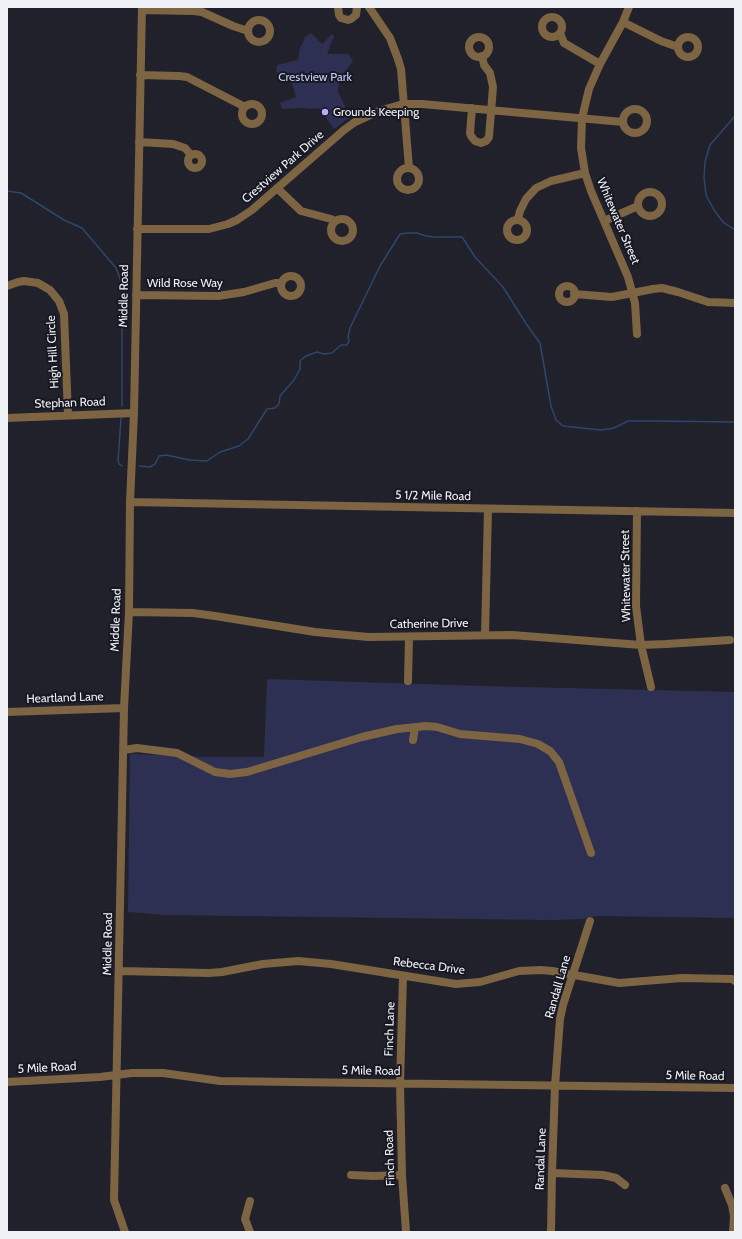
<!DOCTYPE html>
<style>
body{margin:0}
#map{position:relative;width:742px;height:1239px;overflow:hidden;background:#20212b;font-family:Cabin,sans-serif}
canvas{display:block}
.frame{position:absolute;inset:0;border:8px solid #f0f1f7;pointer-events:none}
</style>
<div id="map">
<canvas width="742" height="1239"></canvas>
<div class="frame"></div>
</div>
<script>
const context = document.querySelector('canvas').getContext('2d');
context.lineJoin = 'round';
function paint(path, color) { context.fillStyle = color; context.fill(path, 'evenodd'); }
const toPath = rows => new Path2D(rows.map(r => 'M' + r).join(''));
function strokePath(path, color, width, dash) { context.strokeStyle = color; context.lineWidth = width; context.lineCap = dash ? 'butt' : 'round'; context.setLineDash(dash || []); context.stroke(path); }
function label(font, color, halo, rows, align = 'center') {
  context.font = font + ' Cabin,sans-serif'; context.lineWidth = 4; context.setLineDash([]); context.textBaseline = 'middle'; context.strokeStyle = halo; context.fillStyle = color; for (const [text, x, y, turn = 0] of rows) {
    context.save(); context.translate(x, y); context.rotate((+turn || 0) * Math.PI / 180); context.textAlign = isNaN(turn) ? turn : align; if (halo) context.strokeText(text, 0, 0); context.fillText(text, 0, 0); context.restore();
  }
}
const green = toPath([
 [311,33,322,44,332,34,334,36,327,54,348,54,353,61,339,79,338,92,350,117,334,129,319,108,311,109,303,108,282,109,280,103,296,97,292,83,276,72,277,65,298,60,300,47,302,45,305,37],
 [267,679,482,686,735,692,735,918,597,916,588,917,585,919,550,920,165,915,128,912,130,754,208,757,264,757]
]);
const stream = toPath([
 [735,116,710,145,705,162,704,178,706,195,714,210,723,222,735,230],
 [7,191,21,193,64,220,82,228,116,268,120,278,122,290,122,406],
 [121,418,118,461,119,464,122,466],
 [139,466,150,467,155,464,159,456,166,455,190,460,207,461,220,452,239,446,248,439,267,409,275,408,279,404,280,396,294,380,300,369,300,361,306,356,317,352,324,354,332,353,341,345,347,345,349,341,348,337,350,328,380,266,400,234,408,233,417,233,426,236,434,237,462,237,475,257,503,287,527,325,540,343,551,406,556,420,563,426,601,430,614,428,628,421,654,421,735,422]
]);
const minor = toPath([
 [338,7,339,15,341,18,348,20,351,19,356,15,357,7],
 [369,7,390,38,398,59,401,69,409,168],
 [629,7,623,22,600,64,589,89,582,118,581,148,585,173,591,191,628,277,635,303,637,334],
 [142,10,193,11,202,12,233,26,248,31],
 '542 27a10 10 0 1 1 20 0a10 10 0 1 1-20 0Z',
 '248 31a11 11 0 1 1 22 0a11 11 0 1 1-22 0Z',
 [623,22,661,41,678,47],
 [560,33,564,43,600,64],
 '678 47a10 10 0 1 1 20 0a10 10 0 1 1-20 0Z',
 '469 47a10 10 0 1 1 20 0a10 10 0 1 1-20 0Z',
 [140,75,179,76,187,77,245,107],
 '242 114a10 10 0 1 1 20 0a10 10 0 1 1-20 0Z',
 [472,108,470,133,471,136,475,141,481,143,486,141,489,137,493,87,490,73,484,65,482,56],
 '623 121a12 12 0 1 1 24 0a12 12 0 1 1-24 0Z',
 [139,142,173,144,185,148,191,155],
 '188 161a7 7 0 1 1 14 0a7 7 0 1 1-14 0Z',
 '397 179a11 11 0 1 1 22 0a11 11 0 1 1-22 0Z',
 [277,188,301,211,331,219,335,221],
 '638 204a12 12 0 1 1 24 0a12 12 0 1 1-24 0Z',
 '331 230a11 11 0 1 1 22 0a11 11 0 1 1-22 0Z',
 [518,219,520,211,526,199,536,188,551,181,585,173],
 '507 230a10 10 0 1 1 20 0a10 10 0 1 1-20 0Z',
 [604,221,638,206],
 [137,229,209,229,228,224,237,220,252,210,344,130,355,122,379,111,403,104,422,104,623,122],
 '281 286a10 10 0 1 1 20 0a10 10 0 1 1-20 0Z',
 [7,286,18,282,24,281,38,283,50,290,59,301,64,314,68,415],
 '559 294a8 8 0 1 1 16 0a8 8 0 1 1-16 0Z',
 [574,294,612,297,653,289,662,288,678,292,708,302,735,303],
 [136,295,218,296,244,292,275,283,281,283],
 [7,418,134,413],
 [130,502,735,513],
 [637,511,636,606,641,645,651,687],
 [129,612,193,613,215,616,315,632,368,637,512,635,641,645,666,644,730,640],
 [485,635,488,509],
 [408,681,409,637],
 [7,712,124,708],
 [413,740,415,727],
 [124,750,137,748,177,753,215,772,230,774,247,772,362,737,397,729,426,726,437,727,460,734,520,739,538,744,550,751,559,762,591,853],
 [119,971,209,973,222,972,263,964,298,961,331,964,456,984,480,982,519,971,541,970,552,971,619,983,682,978,732,979,735,981],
 [403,976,400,1084,402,1175,406,1232],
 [7,1082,100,1077,132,1073,163,1073,220,1081,735,1088],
 [552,1173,603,1175,616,1178,625,1185],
 [351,1175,373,1176,402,1175],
 [725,1188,732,1205,734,1216,733,1232],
 [250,1201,245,1219,250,1232],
 [125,1232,114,1200,124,708,129,612,130,502,134,413,142,7],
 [551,1232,552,1173,555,1086,560,1019,563,1005,590,921]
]);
const markers = [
 [325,112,4,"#b8abf7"]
];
const parkNames = [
 ["Crestview Park",315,77]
];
const poiNames = [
 ["Grounds Keeping",333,112]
];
const streetNames = [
 ["Crestview Park Drive",283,167,-41],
 ["Whitewater Street",618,221,67],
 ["Wild Rose Way",185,283],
 ["Middle Road",124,296,-89],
 ["High Hill Circle",53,352,-93],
 ["Stephan Road",70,403,-2],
 ["5 1/2 Mile Road",433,496,1],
 ["Whitewater Street",626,576,-91],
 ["Middle Road",116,620,-88],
 ["Catherine Drive",429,624,-1],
 ["Heartland Lane",65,698,-2],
 ["Middle Road",108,944,-89],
 ["Rebecca Drive",429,966,7],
 ["Randall Lane",558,987,-74],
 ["Finch Lane",390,1029,-88],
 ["5 Mile Road",47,1068,-3],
 ["5 Mile Road",371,1071,1],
 ["5 Mile Road",695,1076,1],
 ["Finch Road",390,1158,-92],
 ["Randal Lane",541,1159,-88]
];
paint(green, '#2e3053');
strokePath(stream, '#2d476c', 1.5);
strokePath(minor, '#7d6442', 8);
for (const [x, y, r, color] of markers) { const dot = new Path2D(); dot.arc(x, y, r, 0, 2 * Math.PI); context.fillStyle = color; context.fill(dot); strokePath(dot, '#171821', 1.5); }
label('12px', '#c4c8f3', '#171821', parkNames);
label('12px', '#f0f1f7', '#171821', poiNames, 'left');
label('12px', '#f0f1f7', '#171821', streetNames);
</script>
